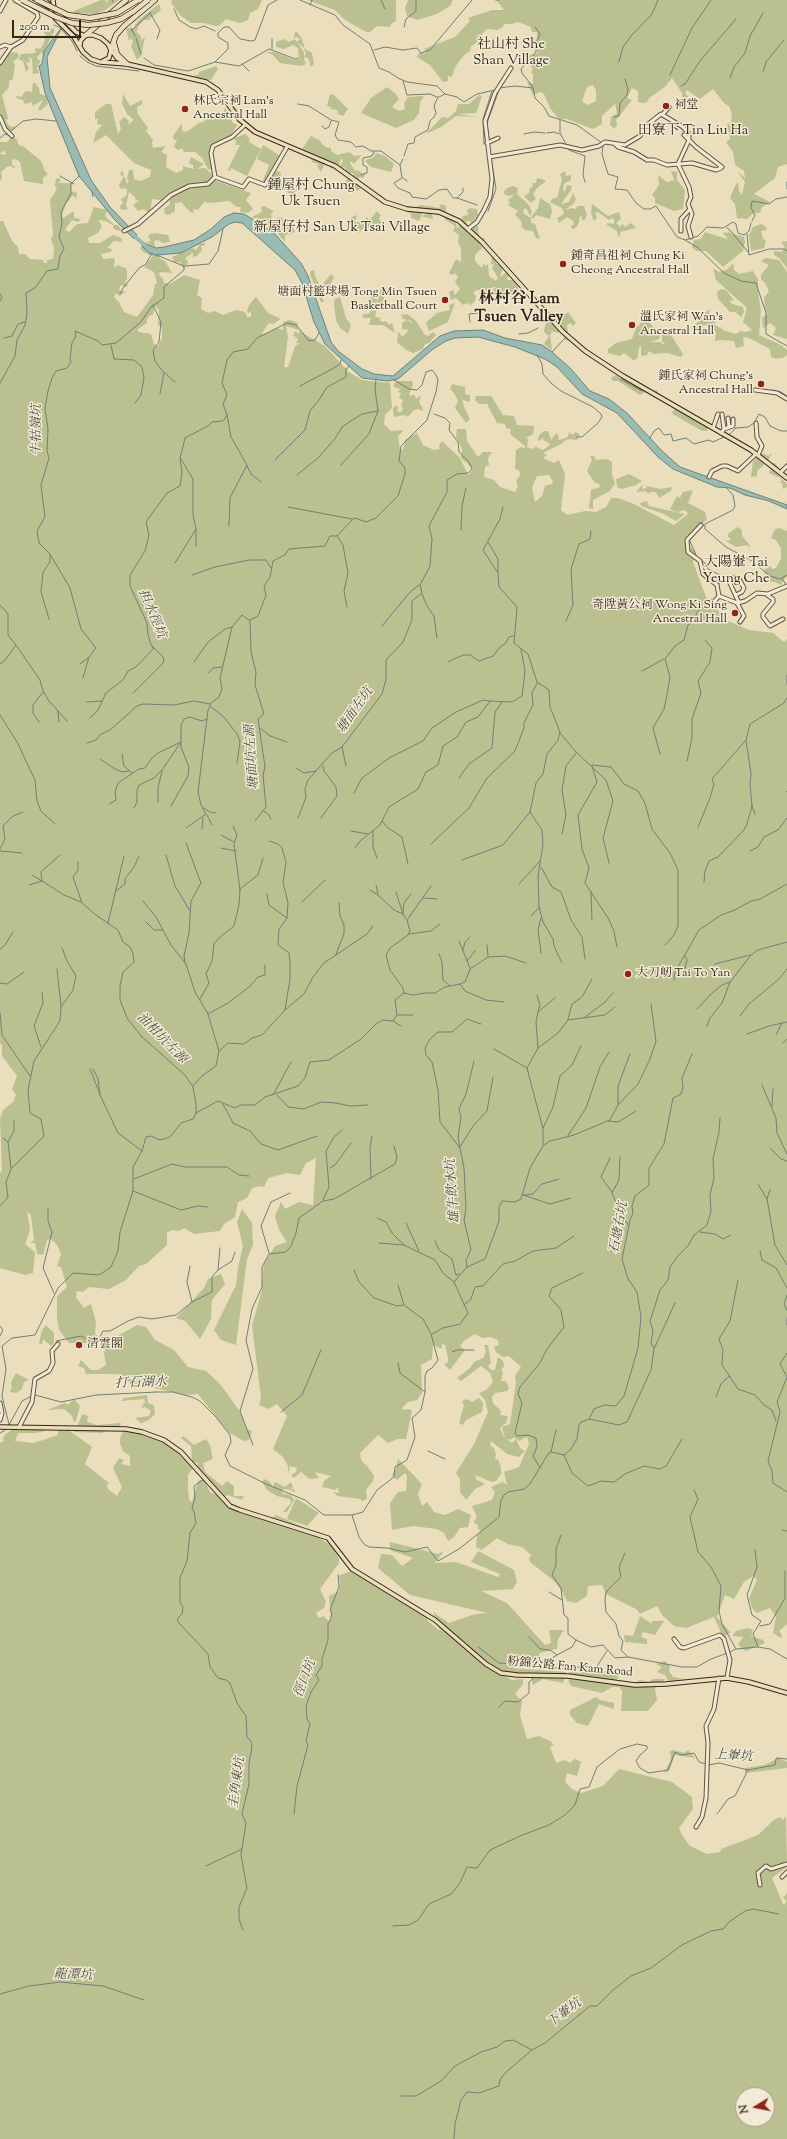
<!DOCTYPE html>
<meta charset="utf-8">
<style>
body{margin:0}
#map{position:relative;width:787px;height:2139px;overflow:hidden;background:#eadebd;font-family:"Sorts Mill Goudy",serif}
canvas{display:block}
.north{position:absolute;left:735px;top:2087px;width:40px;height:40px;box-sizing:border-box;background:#f1ead4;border:1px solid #a69c89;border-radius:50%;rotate:260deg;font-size:11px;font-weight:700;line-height:16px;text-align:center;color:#362619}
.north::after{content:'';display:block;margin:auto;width:14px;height:18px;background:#8f2418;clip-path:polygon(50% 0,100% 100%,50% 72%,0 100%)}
.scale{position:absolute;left:12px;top:20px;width:69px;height:18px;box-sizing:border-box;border:2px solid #362619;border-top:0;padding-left:5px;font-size:12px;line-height:14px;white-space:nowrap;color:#362619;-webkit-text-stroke:3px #f1ead4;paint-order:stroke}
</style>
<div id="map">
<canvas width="787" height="2139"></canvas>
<div class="north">N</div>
<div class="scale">200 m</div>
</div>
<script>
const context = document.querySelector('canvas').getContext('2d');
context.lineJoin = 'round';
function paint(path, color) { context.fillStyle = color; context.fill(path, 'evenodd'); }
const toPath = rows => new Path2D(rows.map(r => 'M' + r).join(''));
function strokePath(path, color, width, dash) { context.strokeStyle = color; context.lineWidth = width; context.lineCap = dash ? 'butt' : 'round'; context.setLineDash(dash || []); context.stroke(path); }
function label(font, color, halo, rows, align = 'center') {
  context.font = font + ' "Sorts Mill Goudy","Noto Serif TC",serif'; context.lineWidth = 3; context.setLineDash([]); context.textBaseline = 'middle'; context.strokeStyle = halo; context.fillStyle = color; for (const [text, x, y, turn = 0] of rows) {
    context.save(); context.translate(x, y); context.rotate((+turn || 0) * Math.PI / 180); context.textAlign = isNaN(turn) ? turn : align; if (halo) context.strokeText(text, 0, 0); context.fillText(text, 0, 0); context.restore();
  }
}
const green = toPath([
 [101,0,105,0,107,3,108,0,119,0,105,10,95,14,73,13,74,11],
 [172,0,262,0,258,9,250,13,248,20,240,23,226,19,219,26,215,26,204,23,191,23,181,16,171,3],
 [307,0,396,0,396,21,391,24,390,27,377,26,370,32,366,32,345,20,335,10],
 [408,0,453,0,450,6,437,14,417,20,407,16,405,8],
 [494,0,787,0,787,164,778,167,775,178,754,194,770,202,762,207,760,213,754,213,747,219,737,218,735,204,730,198,735,186,738,182,739,191,742,195,745,182,737,171,745,178,744,171,735,165,733,152,726,142,730,139,727,124,731,122,732,114,729,106,724,103,713,89,700,99,687,90,685,93,691,100,685,102,683,101,682,93,672,78,665,87,649,98,647,102,643,103,638,102,638,91,632,88,627,98,632,100,616,120,617,125,614,129,610,125,611,117,617,113,615,104,602,116,602,124,593,129,567,119,559,119,550,108,544,94,540,92,533,95,527,82,533,84,533,74,531,73,533,68,530,66,530,62,526,60,530,55,538,53,534,46,534,40,537,39,537,32,532,32,531,27,518,22,512,24,504,24,503,27,497,30,487,29,479,37,481,39,478,42,471,46,470,51,464,55,455,67,452,77,448,76,448,81,443,82,430,65,417,57,419,53,426,53,424,49,455,37,470,21,468,18,492,10,504,10,497,1],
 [593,85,596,90,596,101,587,105,582,101,587,87],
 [159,4,161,10,148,20,144,20,138,26,137,32,134,30,141,36,141,40,145,37,141,56,137,60,131,46,133,41,131,38,129,41,126,28,135,29,135,25,140,19],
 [43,24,55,30,42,55,42,52,37,57,38,60,41,60,37,68,39,73,33,74,32,59,29,57,30,63,26,62,29,68,26,72,23,61,19,60,21,54,36,53,35,48,40,49,43,45,46,35,41,29],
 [295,32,297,32,302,39,305,49,312,53,314,64,311,67,308,58,304,57,306,53,303,47,298,43,304,53,304,59,306,64,302,66,280,63,273,55,266,52,274,52,294,60,299,59,298,48,293,45,284,49,276,47,276,42,284,39,289,42,295,39,297,42,300,39,297,37,294,38],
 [11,52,18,53,19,57,13,62,15,65,13,79,9,81,9,87,2,95,8,118,6,122,11,127,15,126,15,129,8,131,6,124,0,119,0,67,4,57],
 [216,66,218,69,211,80,197,78,194,75,198,75,199,72],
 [33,83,35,83,39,88,40,94,46,96,48,104,40,111,38,109,43,100,32,106,32,102,25,104,23,100,16,98,17,96,21,97,26,91,32,92],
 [387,87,395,93,399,99,392,107,399,111,405,109,404,104,408,97,424,96,420,102,419,113,414,120,396,128,361,113,371,98],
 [123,94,130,106,142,100,142,104,137,107,138,114,148,128,146,131,153,140,152,143,153,148,166,146,161,152,167,155,166,167,176,173,183,170,183,166,193,169,193,165,189,163,191,157,204,164,197,169,205,168,213,175,203,186,210,185,214,180,251,193,246,200,253,209,248,213,240,212,241,207,237,207,229,201,210,203,204,202,198,210,193,209,194,213,190,212,181,202,175,203,175,211,169,215,165,214,164,209,170,204,169,199,158,207,162,203,160,200,152,199,150,214,144,209,138,211,133,205,139,201,136,200,135,197,129,192,126,205,128,209,121,210,120,206,123,203,121,199,126,196,127,191,126,188,121,189,119,185,124,176,120,175,122,170,127,184,129,180,127,179,129,170,133,170,134,179,141,181,150,177,151,170,134,163,106,135,93,143,96,132,102,125,97,124,98,119,95,119,95,112,106,104,111,104,118,134,121,129,119,122,124,117,129,121,128,125,134,120,127,114,122,103],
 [330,94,334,95,348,109,343,116,338,114,337,110,330,109,331,107,327,106],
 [479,95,482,96,476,113,458,114,477,117,456,116,441,127,426,134,442,117,448,118,456,111,458,104,469,104],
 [233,104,240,114,239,117,241,121,231,116,232,122,237,125,227,142,222,143,220,141,213,144,209,150,213,170,208,169,202,158,195,152,184,152,182,148,178,150,174,147,177,140,174,140,173,136,182,123,182,130,184,132,188,131,199,123,204,122,206,118,215,118,223,113,225,108,230,114,232,112,229,108],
 [246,134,248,138,250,137,249,142,261,149,247,176,231,168,231,171,227,170,230,168,229,167,240,145,235,145,236,141,234,138],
 [311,136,319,140,325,147,331,148,331,151,337,155,350,152,354,156,362,155,354,164,351,161,350,163,355,171,357,170,365,175,363,178,359,177,359,181,362,184,360,189,357,191,350,185,346,189,342,187,345,183,347,184,345,182,348,178,351,180,354,174,346,171,344,166,342,170,339,168,343,161,341,158,338,169,331,168,329,160,320,159,325,163,321,172,317,166,319,164,312,162,308,152,302,149],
 [12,137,18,140,17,142,20,146,23,146,41,161,45,171,48,174,43,178,43,184,24,181,20,162,16,159,12,160,12,165,15,166,14,168,11,166,8,166,1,172,2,178,0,181,0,154,6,155,4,150,0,154,0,142,7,142],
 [263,145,279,155,266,179,267,181,264,183,263,180,269,165,257,159],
 [376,153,385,156,394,164,391,172,371,167,366,162,366,160,374,157],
 [277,171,280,172,281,175,277,183,283,181,292,187,292,191,294,192,295,186,298,189,291,196,284,188,277,188,273,181,269,182,272,175],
 [565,171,566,176,571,175,571,180,564,184,563,191,565,191,567,185,572,186,571,190,561,204,569,202,573,193,576,199,573,204,565,210,572,208,575,209,578,206,584,206,587,215,585,220,582,220,582,217,580,216,578,225,574,229,572,229,571,226,574,224,573,221,567,217,559,223,557,218,564,214,562,208,550,202,553,198,557,198,562,179,560,174],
 [671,171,677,172,677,180,685,190,683,209,674,211,655,203,655,198,652,195,659,185,658,175,667,182,674,180],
 [58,178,61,179,59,183,71,183,71,191,77,193,76,199,73,195,66,204,62,215,63,218,74,211,74,218,81,219,78,222,72,220,65,230,69,232,77,224,88,223,94,207,107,210,105,216,114,225,118,225,122,231,116,230,113,228,114,226,106,221,98,220,102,226,98,233,88,238,89,243,100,243,113,235,121,238,122,242,114,241,107,248,112,249,111,252,101,254,103,259,114,258,115,263,113,265,116,268,117,265,126,268,127,271,127,280,124,282,128,285,126,287,121,285,119,288,120,291,126,291,120,296,116,293,114,297,119,302,124,312,137,317,153,295,155,284,157,283,154,272,144,267,153,256,143,252,140,248,142,246,151,254,160,255,159,258,165,261,172,273,160,272,159,275,163,279,164,283,170,284,184,275,200,280,197,295,202,298,201,309,208,313,214,311,223,315,236,310,245,312,247,317,251,317,251,312,248,313,247,311,249,305,256,297,268,313,281,319,273,324,269,323,262,333,263,335,277,328,283,330,283,322,290,320,298,323,298,330,286,326,288,337,284,367,288,367,295,346,300,343,296,343,298,339,293,335,295,331,299,334,299,331,325,346,344,367,347,368,347,371,362,380,390,383,392,408,385,415,384,424,391,431,404,430,398,436,400,449,403,450,405,440,417,433,423,445,434,450,440,449,439,445,442,441,460,458,468,475,473,469,461,458,462,449,456,437,457,429,466,429,467,441,478,457,483,452,492,452,488,458,489,465,485,467,484,477,494,480,500,487,515,492,518,486,516,481,520,475,520,472,515,468,516,450,521,447,525,449,525,446,510,434,511,429,506,428,505,424,497,423,487,404,479,404,475,400,476,396,491,396,503,415,514,416,517,425,534,426,533,434,526,438,528,439,527,447,531,449,536,447,543,450,550,445,549,443,543,440,544,438,538,441,539,435,544,431,548,431,551,440,556,433,558,435,559,440,568,437,569,432,572,435,576,432,580,435,577,440,569,439,564,441,561,444,543,453,547,455,543,458,547,460,554,463,559,460,565,474,561,510,567,515,585,511,596,512,606,507,611,498,618,498,634,504,674,525,688,514,685,510,677,512,670,509,677,496,680,498,683,492,693,490,688,503,705,512,707,519,685,540,696,553,693,562,706,597,728,621,749,630,773,633,784,642,787,639,787,1624,779,1631,782,1635,781,1638,773,1633,776,1617,770,1608,757,1613,752,1608,749,1598,757,1580,753,1576,744,1582,734,1599,725,1595,717,1617,731,1633,727,1634,724,1639,714,1617,686,1628,674,1626,662,1615,657,1606,640,1614,636,1609,606,1594,602,1585,588,1586,587,1596,576,1603,567,1601,562,1591,554,1581,530,1562,529,1557,532,1556,522,1547,508,1544,497,1538,482,1550,476,1547,477,1535,481,1530,478,1529,478,1525,475,1524,474,1521,477,1517,472,1506,492,1500,495,1492,491,1487,503,1482,507,1485,504,1472,519,1467,529,1444,527,1437,519,1441,514,1437,510,1440,505,1438,502,1427,510,1424,516,1383,515,1376,521,1367,509,1356,503,1357,496,1352,494,1347,499,1345,498,1340,491,1337,482,1338,475,1334,465,1340,460,1346,465,1350,450,1370,444,1364,448,1362,448,1358,445,1345,442,1344,442,1349,433,1345,432,1359,421,1365,422,1393,417,1400,408,1402,402,1408,403,1410,409,1409,412,1411,406,1439,398,1439,388,1443,378,1435,360,1453,361,1460,368,1467,374,1476,373,1481,366,1490,367,1499,362,1501,360,1499,338,1496,333,1492,339,1493,338,1487,335,1490,322,1487,324,1481,331,1476,315,1472,319,1478,310,1479,301,1472,294,1478,291,1475,296,1472,297,1468,290,1466,288,1474,288,1466,283,1457,273,1449,287,1416,277,1404,269,1409,259,1405,261,1398,252,1325,261,1294,264,1263,275,1246,287,1242,279,1230,275,1216,281,1202,285,1209,299,1202,313,1205,316,1158,306,1163,300,1175,287,1173,268,1178,264,1187,259,1186,252,1188,247,1198,238,1202,235,1217,224,1224,220,1231,194,1234,184,1228,179,1231,172,1230,167,1233,167,1245,146,1264,139,1266,126,1280,109,1289,89,1287,83,1292,77,1291,76,1297,84,1308,91,1304,96,1322,95,1334,99,1337,91,1338,86,1343,69,1343,59,1330,57,1317,57,1296,67,1287,61,1267,57,1266,61,1254,57,1245,51,1239,47,1240,43,1255,37,1254,35,1243,30,1243,34,1240,31,1215,27,1211,30,1230,25,1244,35,1252,33,1273,25,1275,0,1268,0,1173,2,1170,0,1119,3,1110,13,1102,16,1095,12,1089,17,1076,2,1056,2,1045,0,1043,0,221,3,221,12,241,18,247,19,254,25,254,30,259,43,260,44,263,47,263,47,260,53,259,54,248,51,239,53,235,50,200,57,189,55,186,56,179],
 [155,306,159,310,158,325,162,327,162,338,158,346,154,344,151,334,138,332,138,329,147,323,147,319,150,315,153,315],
 [549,475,553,482,552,484,545,486,542,496,535,502,532,488,537,476],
 [537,178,545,180,545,182,537,188,533,194,536,199,531,203,524,196,529,193,530,188,533,187,532,183,536,183],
 [513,186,518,188,517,194,529,205,532,212,530,216,526,208,523,210,524,214,531,218,531,223,535,224,540,239,536,238,533,231,525,230,521,226,522,222,515,215,518,211,508,205,510,203,508,200,514,195,508,196,504,194,504,191,507,188],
 [540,198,550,204,552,211,550,219,536,215,533,219,531,217,538,208],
 [441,204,446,206,446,212,443,216,437,213,438,218,434,212,432,214,433,219,421,216,430,213,422,213,420,220,416,221,415,219,411,218,411,214,406,211,407,208,411,206,413,208,421,205,439,208],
 [592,204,608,216,619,212,621,219,616,223,620,227,622,224,625,227,631,223,636,228,620,232,620,237,618,235,617,231,607,225,607,223,614,224,614,220,612,218,609,220,598,212,595,213,597,218,594,221,591,213],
 [264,206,274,211,271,214,272,219,281,217,287,223,292,225,295,232,285,235,285,242,278,234,280,232,275,225,270,227,252,217,262,212,261,207],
 [470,208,477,209,478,215,472,223,467,220,466,227,472,234,473,226,478,226,479,237,481,240,484,237,485,240,483,242,487,242,484,248,483,244,480,243,482,248,475,255,475,261,482,268,483,264,486,266,488,264,489,276,496,281,498,278,492,268,494,265,491,264,492,256,494,258,496,261,496,264,499,264,503,268,500,276,501,277,506,272,509,275,507,278,508,280,513,280,518,286,519,293,513,299,506,293,504,297,490,293,496,287,493,287,485,295,479,294,480,290,477,290,473,293,476,296,475,301,471,305,467,303,463,305,456,298,451,300,449,292,453,290,455,295,460,289,455,282,458,277,455,273,452,275,449,273,456,259,461,262,461,248,458,242,459,235,453,231,455,226,444,219,446,217,453,221,456,224,457,228,459,227,459,223,463,216,468,215,467,210],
 [377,211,381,216,379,218,382,224,373,230,373,228,370,229,366,225,358,234,360,229,346,226,352,217,357,215,355,222,362,222,367,217,370,220],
 [761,224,766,227,767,230,761,231,763,239,766,241,764,248,751,251,749,235,753,227],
 [728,230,730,233,744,237,745,242,743,251,723,267,706,251,696,251,692,247,694,240,701,239,705,232,727,239,727,237,723,234,725,232,728,233],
 [155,233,168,235,170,242,162,243,159,240,154,241,155,247,147,242,151,241,148,237,150,234],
 [787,241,787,268,779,258,774,255,774,251,782,252,785,247,781,242],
 [205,243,205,245,201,246,202,250,197,256,193,257,193,253,185,258,188,262,186,266,183,268,180,262,174,262,172,257,193,248,196,250,200,244],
 [766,258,779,260,787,272,787,339,773,335,776,328,770,323,763,328,762,318,767,314,765,308,764,298,769,291,765,283,761,279,761,275,769,265,761,261],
 [733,263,734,270,739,274,753,271,758,279,758,291,761,311,759,335,781,345,787,350,787,355,783,358,779,358,778,359,771,357,770,349,749,338,743,337,744,346,736,348,734,341,721,340,715,341,716,333,712,325,704,325,698,330,691,328,699,321,698,318,710,309,709,313,716,322,714,324,725,331,736,334,740,331,746,332,752,330,743,322,747,308,716,280,713,268,719,272,728,269],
 [314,270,315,276,319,284,322,285,331,274,334,277,329,287,333,288,333,292,319,285,318,288,324,302,321,302,310,274,311,271],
 [381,287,386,305,381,304,377,307,375,317,381,318,379,320,383,322,386,321,389,325,392,323,395,333,383,325,369,325,371,318,363,318,362,315,370,313,371,293,376,290,374,296,378,301,377,304],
 [721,289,726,290,733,299,734,301,729,300,732,304,743,307,744,312,741,317,735,312,730,312,718,299,717,292],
 [340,297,346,318,351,325,348,334,340,328,336,320,334,304,335,299],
 [455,303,448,322,429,331,426,323,428,321,437,313,450,310,449,305],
 [541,307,548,316,553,318,556,313,563,316,568,312,576,323,573,326,570,323,567,325,569,341,565,340,563,329,558,333,548,330,552,332,550,335,552,350,544,344,549,336,544,332,546,320,539,314],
 [407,314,416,321,425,335,428,336,433,332,436,335,429,343,425,344,423,349,413,353,406,350,397,342,398,333,399,332,402,337,409,330,402,329,402,323,406,320,412,323,411,321,403,319,401,315],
 [646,319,660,334,659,339,650,342,660,342,664,345,665,343,662,342,662,334,671,335,683,354,681,357,667,353,653,354,649,351,647,355,641,356,641,345,639,348,637,359,633,360,624,353,620,356,608,353,608,349,616,343,632,339,637,326,640,325,641,320],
 [616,375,621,379,622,376,639,386,638,388,642,390,642,388,652,391,657,390,659,396,652,396,647,391,640,395,618,381,613,381,611,378],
 [399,381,412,381,413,385,409,394,411,396,414,394,416,399,421,395,419,402,423,409,422,411,419,409,414,410,408,417,404,415,394,417,393,408,397,405,398,412,401,412,403,409,401,405,403,401,399,397,401,393,398,392,400,389,394,387,394,383],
 [452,384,465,387,465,394,470,395,470,402,462,400,464,407,470,419,466,423,455,408,458,401,454,393,450,389],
 [676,408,708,427,707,431,702,431,671,413],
 [763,453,768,456,772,453,768,461,776,464,777,467,773,470,787,484,787,487,783,489,782,483,779,482,782,481,780,478,769,473,771,468,765,464,757,471,757,476,751,477,753,461],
 [590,456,594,456,596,460,607,459,612,462,612,475,615,483,610,491,593,500,593,509,589,508,591,490,600,487,599,484,595,483,587,471,592,460],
 [629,474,642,481,636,485,622,489,617,487,616,479],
 [643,484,642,489,646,488,647,486,660,489,672,487,671,491,659,498,656,492,650,492,648,494,646,491,636,492],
 [647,501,649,506,685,514,676,521,664,514,641,506,640,503],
 [737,527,742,530,742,536,749,544,750,548,747,545,736,547,724,540,729,541,731,538,728,537,728,534],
 [779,528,787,531,787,577,784,579,781,585,775,582,760,581,765,578,764,570,770,566,772,569,776,568,781,558,781,549,776,540,771,538,775,529],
 [242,1209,252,1223,253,1245,247,1259,236,1345,221,1340,214,1330,236,1285,238,1267,243,1246,237,1222],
 [221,1274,225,1284,212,1300,211,1319,200,1339,185,1321,176,1318,204,1288,208,1279],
 [46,1325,54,1333,54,1343,51,1346,43,1339,42,1344,39,1344,42,1330],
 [137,1325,146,1327,155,1340,174,1350,188,1367,206,1371,220,1384,239,1410,247,1429,252,1431,249,1440,244,1441,228,1432,198,1394,184,1395,143,1385,139,1388,135,1384,128,1382,125,1385,118,1374,86,1374,84,1368,78,1366,81,1360,91,1370,98,1370,106,1365,104,1353,109,1341],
 [484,1345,488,1345,491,1363,488,1366,491,1370,495,1370,498,1357,503,1361,504,1366,501,1370,503,1372,501,1381,506,1381,509,1388,507,1391,495,1393,492,1397,493,1403,501,1411,500,1415,508,1416,506,1423,500,1428,504,1437,512,1443,516,1439,520,1448,525,1451,519,1457,507,1454,491,1441,490,1446,494,1448,496,1455,495,1460,498,1459,501,1468,501,1474,496,1481,492,1482,475,1475,476,1479,485,1484,475,1489,466,1500,460,1492,460,1479,456,1473,474,1444,488,1412,485,1400,479,1393,486,1390,493,1382,490,1373,481,1366,461,1381,457,1378,470,1368,474,1362,483,1358,486,1352],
 [16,1373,29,1380,24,1382,22,1389,16,1393,10,1392,12,1387,11,1382],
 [147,1395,148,1403,154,1405,155,1414,149,1420,141,1423,135,1418,149,1416,151,1411,145,1407,141,1408,145,1402,144,1399,121,1401,124,1398],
 [479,1398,483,1403,482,1412,466,1420,463,1425,459,1423,464,1405,462,1401,467,1399,472,1402],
 [74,1399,80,1406,76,1421,74,1422,72,1416,64,1409,47,1410,65,1403,68,1405],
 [82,1414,88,1416,87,1422,97,1425,121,1423,118,1431,107,1430,102,1433,74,1432,73,1429,78,1425],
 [58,1428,71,1428,71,1432,92,1447,85,1464,109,1483,107,1486,108,1489,117,1496,122,1487,113,1468,119,1458,124,1460,121,1464,130,1466,130,1456,123,1451,120,1444,120,1438,124,1430,155,1437,174,1449,193,1468,188,1475,188,1489,189,1500,192,1502,198,1481,204,1479,210,1492,215,1495,209,1480,195,1473,198,1463,192,1462,191,1446,181,1438,183,1436,194,1445,206,1439,210,1445,213,1459,203,1463,205,1472,222,1486,227,1481,234,1486,234,1496,244,1496,242,1500,228,1495,220,1499,229,1507,268,1520,276,1515,301,1526,332,1546,339,1559,339,1563,320,1589,326,1602,324,1608,316,1613,319,1618,324,1616,328,1621,331,1619,329,1596,339,1591,340,1580,338,1576,351,1571,425,1614,428,1621,440,1631,433,1612,449,1623,475,1614,488,1613,410,1595,378,1568,381,1554,392,1555,402,1566,413,1558,390,1550,390,1542,438,1554,444,1551,435,1563,456,1562,498,1577,500,1574,471,1562,478,1551,514,1570,517,1582,513,1589,481,1591,507,1603,545,1645,551,1643,549,1630,564,1630,558,1639,557,1649,539,1653,541,1659,511,1668,566,1672,563,1683,543,1679,533,1685,530,1673,507,1673,490,1664,484,1665,512,1680,523,1679,523,1684,515,1694,522,1701,520,1715,527,1739,539,1736,550,1741,554,1745,550,1747,556,1763,565,1760,570,1763,575,1759,581,1762,577,1776,567,1773,565,1782,572,1789,581,1793,603,1786,619,1769,672,1782,692,1797,693,1809,679,1828,682,1835,690,1846,707,1854,720,1852,721,1849,758,1835,774,1820,780,1817,783,1820,786,1816,787,1867,772,1878,783,1904,785,1905,786,1900,783,1898,787,1893,787,2139,0,2139,0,1443,4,1441,3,1438,6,1434,13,1429,44,1429,45,1431,36,1433,18,1433,15,1441,34,1443,58,1435],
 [743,2095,767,2095,767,2119,743,2119],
 [398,1459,422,1484,418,1494,422,1506,427,1502,434,1512,445,1515,458,1509,471,1515,468,1527,460,1528,454,1537,448,1541,444,1533,437,1529,413,1526,392,1530,390,1503,398,1492,406,1491,407,1476,405,1473,397,1480,392,1475,396,1468],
 [265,1479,270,1482,273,1487,275,1482,285,1487,291,1482,293,1487,291,1489,295,1490,295,1492,287,1489,281,1490,283,1494,291,1495,294,1500,287,1512,283,1512,291,1503,290,1499,277,1496,267,1490,262,1482],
 [296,1498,319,1513,307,1526,287,1519],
 [640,1616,652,1624,652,1621,664,1621,655,1635,643,1632,641,1637,647,1639,647,1644,625,1642,624,1635,633,1636],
 [748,1628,753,1630,751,1636,763,1640,765,1643,746,1651,738,1645,743,1637,732,1636,736,1631],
 [665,1661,670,1666,669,1671,673,1677,684,1679,668,1681,665,1675,657,1672,662,1667,656,1664],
 [580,1669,590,1669,597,1674,610,1670,620,1674,615,1683,628,1686,640,1680,649,1682,653,1679,665,1679,662,1685,657,1681,655,1690,657,1700,648,1711,621,1711,622,1691,619,1687,612,1687,602,1693,571,1686,568,1680,570,1679,569,1672,582,1673],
 [596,1697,600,1700,614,1703,614,1709,599,1704,588,1726,577,1723,570,1715,570,1710],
 [673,1750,684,1753,688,1750,695,1758,675,1755,669,1771,664,1773,670,1761,671,1755,669,1752],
 [777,1757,787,1762,787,1768,745,1773,745,1768,764,1765,773,1761]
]);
const water = toPath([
 [62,27,47,57,50,88,91,180,110,207,137,235,134,239,114,219,79,176,45,93,39,66,42,64,44,51,62,27],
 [234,213,244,214,273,232,301,263,308,276,331,342,338,351,362,369,374,374,393,376,440,336,454,331,483,330,505,338,542,345,551,351,571,369,590,391,609,399,627,413,661,450,680,467,787,505,787,509,769,501,745,495,730,488,717,487,673,469,658,457,617,413,582,394,557,367,545,359,515,347,478,337,455,338,446,341,433,349,398,379,388,381,362,378,325,344,314,322,302,283,295,270,242,223,235,222,229,224,212,237,181,253,156,255,149,253,142,246,143,243,145,243,156,248,164,247,194,240,211,229,224,217,234,213]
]);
const stream = toPath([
 [112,0,113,2],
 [300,0,335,15,343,25,370,44,379,68,389,72,398,78,407,82,437,86,445,94,457,97,464,102,477,94,495,90],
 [381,0,385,9],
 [496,0,499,0],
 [310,5,312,0],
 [174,9,179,20,190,27,196,29,204,26,215,31],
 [150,13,160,30,157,39],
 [54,25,61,28],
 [404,27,406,19,416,11,416,0],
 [131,28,135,36],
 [61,29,72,41,77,51],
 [132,30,151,12],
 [136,38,141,54],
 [272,49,272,39],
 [374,50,385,47,403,50,417,48,421,53,430,50,472,0],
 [80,56,87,62,96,66,139,71],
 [144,58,154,65,188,71,215,62,228,49,228,43,218,37,218,33,224,27,229,27,240,39,251,41,255,40,268,5,277,0],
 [215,62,239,66,269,49,295,59,298,58],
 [619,62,623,47,631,36,652,14,658,0],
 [242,64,249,71],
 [763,72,766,62,784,40],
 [670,75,692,28,711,0],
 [730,78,734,67,745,53,750,36,763,13],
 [403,81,407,95,430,94,437,97],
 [681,86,685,84,700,61,736,19],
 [533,87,522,73,521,69,536,52,536,43,540,34,535,27],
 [499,88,515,86,533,88,535,98,544,107,549,116,577,125,602,143],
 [439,97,445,94],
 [298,104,309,106,331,120,339,122,335,135,338,140,351,142,356,147,363,146,371,151,381,151,400,165],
 [614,117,619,116,620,103,627,95,628,89,625,79],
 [560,120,560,133,569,150,585,156,583,175,585,182],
 [322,126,325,129,329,127,331,121],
 [10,132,23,121,36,119,56,121],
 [547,133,554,132,559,134],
 [524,134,534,132,545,133],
 [0,138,5,134,8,135],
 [489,140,487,123,499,90],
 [484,144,483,119,492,91],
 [603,146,602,154,608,174,618,177,615,189,627,190,636,203,644,209,650,209,656,206,677,237,685,240,698,236,707,227,723,228,733,222,736,224,738,233,744,235,749,231,751,223],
 [404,156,408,144,414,143,415,137,428,130,430,121,434,117,436,113,434,106,438,97],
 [403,159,400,165,402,178,394,183,398,188,410,193,412,197,426,199,439,190,447,189,453,198,457,198,463,192,463,188],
 [361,175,367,173,367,167,363,165,363,158,372,156,374,152],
 [60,176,74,184],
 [403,178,407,181],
 [787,182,787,189],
 [92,192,93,197],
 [457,198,477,205],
 [488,211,496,189,491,158],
 [752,221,755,215,751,208,752,201,769,204,776,199,787,197],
 [727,228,730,230,748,252],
 [747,234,749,255,769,249,784,249,787,251],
 [685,240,697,247,724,273,741,281,756,283,766,313,766,334,787,346],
 [185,266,209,264,218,251,223,229],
 [0,294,2,298,0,301],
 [120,294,123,288,139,268,146,264,152,253],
 [153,305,161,322,159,342,153,350,155,361,164,373,160,394],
 [470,322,469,314,479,313],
 [519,334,528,333,538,328],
 [4,338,12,336,18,324,25,322],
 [111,345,114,359,134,360,142,367,144,378,141,395,135,403],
 [552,352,565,338],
 [537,355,542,364,543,374,551,383,561,391,593,407,601,414,602,417,598,423,582,437,577,437],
 [165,373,175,382],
 [620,379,642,391],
 [0,383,15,356,17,340,25,325,27,313,26,293,35,288,47,271,58,269,60,256,64,249,59,237,62,224,61,212,71,193,71,184,79,176],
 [300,386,334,368,340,364,341,360],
 [772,390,781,392,787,396],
 [227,415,231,437,247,465,230,498,229,526],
 [729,435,736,428,748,427,754,423,759,414,765,417,770,426,781,431,787,431],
 [650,438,654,431,659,428,664,435,671,434,673,441,686,438,694,444,709,440,713,442,726,436],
 [275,460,305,430,310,411,319,400,327,387,346,377,346,370,349,366],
 [341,465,369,434,378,411],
 [247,466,251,474,261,482],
 [297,475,318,458,334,440,343,426,362,414,378,411,375,389,376,379],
 [726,487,733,495,735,506,733,510,705,524,705,529,726,547,752,561,770,576,780,579,787,575],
 [288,507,352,519],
 [503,507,500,519,483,550,498,573,499,587,517,607,514,643,528,654,537,682,549,690,550,707,560,732,558,740,547,754,543,774,536,783,530,812,542,830,543,844,538,876,539,907,543,922,553,939,554,946,562,963],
 [701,527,704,525],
 [196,529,196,546],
 [461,530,462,506,466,488],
 [337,536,343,545,348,573,344,591,347,607],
 [689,539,697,557],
 [488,542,498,559,498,572],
 [700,559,706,564,708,569,722,576,723,580,718,585],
 [175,563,196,529,193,515,193,479,181,459],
 [192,575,215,567,249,560,266,560,271,568],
 [782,578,786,585],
 [422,594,427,606,434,616,437,638],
 [0,605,8,614,8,635,16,645,6,659,0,664],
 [49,619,41,592,43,572,50,562,50,555],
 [250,620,258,616,266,595,264,586,270,577,273,561,285,555,289,549,325,546,330,536,337,536,353,519,355,518,366,522,376,518,398,496,405,474,405,468,399,461,401,446,427,420,436,392,438,380,436,375,432,370,426,372,422,385,417,390,409,389,394,380],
 [250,621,251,652,256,672,255,685,264,714,258,719,265,767,263,775,266,807,255,821],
 [566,621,573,605,571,569,579,544,590,539,591,531],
 [382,626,410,592,419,585],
 [16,645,40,680,43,691,49,701,67,721],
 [194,662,208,642,225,629,232,627],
 [448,662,463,655,470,655,479,661,493,656,501,646,505,644,509,637,513,636],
 [80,664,88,658],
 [642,671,664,659],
 [208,673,213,668,222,667],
 [787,675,787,684],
 [83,678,89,657,96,648,81,629,70,588,50,554,39,543,37,531,45,517,41,485,49,458,47,451,48,429,45,408,48,391,52,378,56,371,67,368,71,362,70,358,72,343,76,336,75,331,98,341,102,345,116,343,141,322,151,307,164,298,164,287,184,270,184,266,156,255],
 [133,693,164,662,163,657,151,645,148,635,147,623,130,586,130,575,145,551,149,535,146,522,167,493,180,486,182,472,180,459,185,438,208,426,212,422,223,421,227,415,223,404,227,395,222,383,227,360,233,352,248,349,257,338,287,323,296,325,309,341,315,340,319,333],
 [87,702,102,701],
 [211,707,224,717,237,734,240,741,237,763],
 [58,711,59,722],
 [0,715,17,742,35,780,37,801,41,811,55,824],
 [90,718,98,710,106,693,123,680,128,671,136,667,153,649,152,646],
 [39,722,33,713,33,705,43,692],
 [260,728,270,736,287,742],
 [560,733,576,752,606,780,613,801,603,838,609,863],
 [87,743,96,740,101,734,110,730,137,706,143,704,174,705,194,701,210,704],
 [342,747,346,766],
 [122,754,124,766,132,773],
 [660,754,653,728,664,709,667,695,670,677,665,659,675,646,684,640,688,625,694,620,698,611,704,606,711,604],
 [100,759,115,769,123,772,129,771],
 [687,761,692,738,692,719,701,693,698,681,710,662,712,648,705,640],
 [592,765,611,767,624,784,638,791,645,803,652,829,670,853,678,870,678,926,674,935,665,945],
 [592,766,597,782,578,815,582,849,589,868,585,883,608,918,614,931,617,947],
 [296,768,304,773,316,771],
 [459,778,469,764,492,748,495,712,502,702],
 [786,792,787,791],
 [354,793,362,778,389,758,423,741,432,728,456,712,483,700,490,701],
 [158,802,158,788,162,771],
 [109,804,116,800,115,792,118,783,139,769,145,768,152,758,158,753,181,742,181,747,189,767,188,776,171,806],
 [752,806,755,814],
 [134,808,137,802,137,791,139,785,154,778,162,770,181,742,181,725,184,719,190,717,202,721,207,719],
 [204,808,210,812,216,813],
 [264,811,269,815,271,819],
 [207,815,212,825],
 [298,818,306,797,305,789,308,780,332,753,342,747,382,694,386,679,386,660,403,642,412,620,412,601,422,593,420,585,430,566,432,539,429,526,447,492,447,480,457,474,468,473,472,469,469,462,459,452,458,442,449,430,450,423,445,418,434,414],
 [321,818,337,796,336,787,324,771,323,766],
 [382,821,388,828,402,837,408,864],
 [698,827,710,798,714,784,712,779,746,740,750,724,784,703,787,698],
 [186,828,206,814,201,805,198,792,208,710,211,703,219,697,222,689,220,678,232,627,242,615,249,620],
 [202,829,203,818],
 [351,831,368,834],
 [373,831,373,847,377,858],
 [562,834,566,815,562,790,566,766,576,753],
 [221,835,234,842],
 [431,844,469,808,487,778,515,751,524,728,524,723,533,705,532,693,537,683],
 [221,848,236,851],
 [355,848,360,841,380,825,389,807,418,789,426,772,438,765,443,746,457,737,466,722,478,717,490,701,512,702,522,696,525,671,521,649],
 [0,849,5,839,3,826,13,816,23,812],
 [0,851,22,853],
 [750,851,758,847,764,837,778,830,787,818],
 [60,855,41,872,42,881,64,895,81,902],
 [166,855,175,886,190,911],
 [462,860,503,845,530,812],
 [78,862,78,870,73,877,82,903,96,915,118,930,123,942,130,947,133,954,134,962,123,972,120,986,120,1000,127,1018,142,1037,185,1075,193,1087,196,1104,196,1113],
 [541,867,552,887,561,892,571,920,582,937,585,959],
 [32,875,42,881],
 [704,882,705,871,709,861,718,857,744,830,747,824,752,806,750,784,751,773,746,741],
 [519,884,540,861],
 [29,885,42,881],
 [376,885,378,894],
 [240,889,258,875,263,858],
 [370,890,378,895,394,910,403,914,406,919],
 [116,891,125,884,125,879,134,867,139,856],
 [396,892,403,914],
 [591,892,592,920],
 [267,894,269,905,287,918],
 [423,898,437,899],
 [143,901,156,917,171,945,186,964,195,992,208,1014,219,1051,216,1066,203,1075,193,1086],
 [302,902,325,880],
 [403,913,404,903,411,894],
 [531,916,539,908],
 [146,922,154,930,163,930],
 [108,923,124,856],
 [409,934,431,931,440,924],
 [459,941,470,968],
 [487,945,488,956],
 [0,949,5,945,13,932],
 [463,950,465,942,470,937],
 [541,953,538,930,541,918],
 [336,954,344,934,344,925,340,916,339,903],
 [439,954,442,962,443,980,450,986],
 [467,961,475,951],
 [185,963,184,956,189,933,191,901,201,883,186,843],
 [715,964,750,955],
 [57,969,61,1006],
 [684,971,687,960,685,956],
 [674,980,675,972,699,930,721,915,735,910,751,901,760,899,787,884],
 [0,983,7,984,24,972],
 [460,984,465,991,486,1000,504,1002],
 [404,993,403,988,390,970,386,955,390,948,408,935,410,931,407,920,431,886],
 [537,995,540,1005,538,1011],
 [200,999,209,983,206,974,212,961,214,944,219,938,234,926,239,905,240,890,234,844,237,835,233,826],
 [697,1009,712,993,722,985,730,982,751,955,758,950,787,942],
 [285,1010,304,994,313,977,324,963,367,934,373,926],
 [0,1013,2,1035,30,1076],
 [208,1014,228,1003,249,987,258,977,265,975,265,965],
 [398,1015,413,1015],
 [740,1016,749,1004,779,979,787,969],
 [585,1017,605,1002,613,993],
 [568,1019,572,1004,582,997,592,979],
 [568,1020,605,1015,615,1007],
 [393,1021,401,1026],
 [707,1026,710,1018,722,1003,730,982],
 [747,1034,769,1026,787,1022],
 [776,1035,782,1023],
 [783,1043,787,1039],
 [41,1047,34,1026,43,1003,42,992],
 [538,1048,536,1022,538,1012,555,998],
 [494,1049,527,1068],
 [219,1051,228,1043,244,1044,252,1038,262,1035,285,1010,290,979,290,962,289,953,278,945,279,929,287,918,288,903,283,882,286,862,282,848,278,844,269,841],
 [90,1069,100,1094],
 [93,1069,98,1079,100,1095,118,1133,142,1151],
 [762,1085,776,1118,777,1133,787,1154],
 [273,1095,291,1062],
 [277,1095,288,1107,304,1109,321,1102,336,1103,350,1106,368,1105],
 [223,1104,233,1123,250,1131,261,1144,278,1150,317,1136],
 [618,1104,618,1086,630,1054],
 [772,1106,773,1089],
 [608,1121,618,1122,636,1111],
 [543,1128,553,1107,560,1076,572,1065,581,1046],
 [567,1137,586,1108,600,1067,609,1052],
 [3,1138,8,1142],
 [543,1145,543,1129,527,1068,538,1048,558,1033,568,1020],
 [460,1147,458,1137,461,1117,459,1109,466,1094,474,1061],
 [460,1147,473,1126,487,1111,493,1077],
 [770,1148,781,1159,787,1161],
 [620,1157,619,1180,612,1193,618,1207,628,1225],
 [610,1158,601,1177,612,1192],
 [11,1168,8,1142,14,1131,14,1121],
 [330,1168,335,1165,351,1143],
 [134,1179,172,1164,185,1167,227,1167,239,1175,249,1176],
 [371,1179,370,1148,372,1136],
 [758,1184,767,1199,775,1245,787,1265],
 [133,1191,181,1210,198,1206,208,1207],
 [523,1195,550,1204,571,1198],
 [524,1195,533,1194,542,1184,559,1179],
 [767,1199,770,1190],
 [323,1200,329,1187,326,1151,334,1137,342,1130],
 [0,1206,8,1197,6,1182,11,1169,44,1136,41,1119,30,1113,28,1090,34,1061,60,1021,61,1007,73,990,76,976,67,961,62,948],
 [48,1208,48,1221,52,1232,43,1268,54,1293],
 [377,1218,386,1222,392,1233,404,1245,435,1260,443,1273,454,1282],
 [406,1223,419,1251],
 [700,1232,715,1234,723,1239,731,1235],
 [435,1241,439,1250,452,1259,456,1275,459,1274],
 [379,1243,404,1245],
 [760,1251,762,1260,776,1268,787,1288],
 [269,1253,261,1226,271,1202,290,1193],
 [190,1266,187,1282,192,1302],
 [467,1267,466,1260,471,1250,464,1220,466,1209,464,1168,460,1148,440,1122,438,1090,432,1062,426,1055,425,1048,430,1039,438,1032,452,1032,467,1019,481,1024],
 [218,1270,220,1248],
 [354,1270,359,1282,374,1298,397,1306,403,1305],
 [738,1280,730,1321,719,1339,723,1350,722,1365,738,1389,755,1395,764,1405,772,1410,776,1421],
 [787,1295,784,1304,787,1311],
 [464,1305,471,1299,475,1287,483,1286,503,1264,515,1261,533,1251,556,1248,574,1236],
 [787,1318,787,1325],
 [0,1326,3,1330,0,1336],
 [432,1334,443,1328,460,1324,468,1313,454,1282,467,1267,485,1259,499,1221,499,1207,502,1201,515,1202,521,1199,530,1168,543,1146,550,1141,574,1135,610,1120,618,1105,638,1084,650,1059,656,1041,651,1004],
 [56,1341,81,1336,89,1340,99,1339,103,1331,110,1331,128,1321,139,1317,152,1319,176,1315,192,1302,212,1292,212,1277,218,1270,232,1261,235,1252],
 [654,1348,651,1343,653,1331,650,1321,660,1290,668,1280,670,1267,678,1256,688,1246,694,1235,707,1225,711,1211,710,1195,714,1178,713,1159,719,1132,720,1118],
 [452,1352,457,1350,474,1350],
 [787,1353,780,1364,787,1377,777,1402,780,1412,768,1461,772,1471,773,1483,787,1492],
 [398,1363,400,1373,425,1392],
 [35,1395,61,1402,96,1395,157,1392,173,1392,192,1397,200,1401,216,1417,230,1435,231,1442,225,1455,230,1466,266,1484,305,1500,324,1515,352,1515,363,1512,377,1490,394,1477,395,1467,407,1460,415,1437,412,1418,421,1410,425,1392,425,1376,427,1371,432,1368,438,1360,431,1334,423,1319,404,1305,398,1285],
 [716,1397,721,1384,729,1376],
 [281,1412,302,1395,321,1350],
 [589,1419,594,1409,604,1405,616,1406,624,1396,638,1348,641,1317,637,1292,628,1279,622,1259,630,1220,633,1213,632,1206,635,1196,649,1185,649,1168,664,1144,673,1098,681,1094,683,1087,682,1078,692,1054],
 [9,1425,22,1401,32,1396],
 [0,1433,7,1429,9,1424,2,1396,6,1369,2,1346,12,1338,35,1335,58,1288,73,1273,99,1275,111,1267,118,1251,120,1232,133,1191,133,1167,142,1151,146,1137,151,1136,160,1140,170,1137,181,1123,193,1119,196,1113,218,1101,235,1108,240,1105,255,1105,265,1097,298,1086,305,1078,310,1062,329,1060,361,1039,376,1024,383,1020,393,1021,397,1015,395,1000,404,993,413,995,425,993,435,993,445,987,460,984,465,982,470,969,488,957,505,956,526,963],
 [253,1445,240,1411,253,1369,246,1340,252,1309,262,1287,262,1267,269,1254,286,1252,291,1246,296,1233,299,1218,323,1201,334,1199,395,1164,397,1157,394,1146],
 [428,1451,445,1459],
 [551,1452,556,1430],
 [564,1455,572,1473,588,1486,601,1481,614,1482,625,1474,644,1466,660,1469,666,1466,682,1439],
 [540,1468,533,1456,537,1447,536,1438,528,1435,517,1436,515,1433,522,1403,518,1394,520,1387,540,1363,547,1349,564,1327,561,1310,549,1296,552,1288,583,1273],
 [204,1479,194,1486,195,1498,192,1508,194,1512,196,1523,190,1533,187,1561,180,1578,180,1602,183,1607,182,1614,177,1619,179,1623,208,1654,210,1667,218,1678,226,1680,230,1683,237,1703,246,1716,247,1737,251,1741,252,1747,249,1763,249,1784,242,1814,246,1823,241,1855,247,1888,239,1907,239,1919,243,1930],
 [694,1490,698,1499,690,1517,698,1552,711,1567,721,1586,719,1611,722,1624,736,1649,758,1647],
 [352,1515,359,1537,364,1544,369,1547,387,1548,405,1552,427,1547,438,1561,459,1549,499,1517,501,1500,504,1495,508,1492,524,1489,530,1484,548,1454,551,1452,564,1455,571,1449,577,1439,579,1425,581,1422,589,1419,619,1425,627,1422,651,1370,654,1349,675,1303],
 [782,1530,787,1531],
 [561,1535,556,1549,556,1565,552,1575,561,1588,564,1615,568,1618,568,1634,576,1640,591,1647,603,1645,615,1658,628,1657],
 [755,1550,757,1567,747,1595,752,1615,761,1621,753,1634,758,1647,770,1649,787,1659],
 [625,1553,619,1567,621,1577,606,1592,605,1600,606,1612,616,1624,619,1636,623,1641,621,1650,628,1657,682,1667,697,1667,709,1660,727,1653],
 [549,1592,562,1600],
 [760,1626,770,1624,785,1598,785,1571],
 [529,1637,540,1649,550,1650,557,1655,572,1647,576,1640],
 [478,1647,499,1663,528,1665,549,1660,557,1655],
 [730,1652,736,1649],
 [540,1669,546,1667,568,1669,584,1666,595,1669,607,1651],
 [499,1707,505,1701,518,1702,529,1693,529,1682,533,1679],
 [709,1765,719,1763,748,1770,775,1765,776,1759,778,1758,787,1759],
 [294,1814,297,1786,308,1745,306,1741,310,1724,307,1719,306,1706,311,1692,319,1680,316,1675,322,1666,322,1659,328,1640,328,1623,330,1621,332,1613,330,1610,339,1587,338,1575],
 [717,1814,728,1799,735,1796,748,1770],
 [206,1866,242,1849],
 [393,1926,409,1925,418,1920,429,1904,451,1894,460,1883,467,1867,477,1868,490,1850,520,1836,549,1825,565,1815,575,1805,580,1789,589,1787,597,1767,620,1749,637,1744,647,1746,647,1749,640,1755,636,1761,640,1768,649,1773,668,1770,675,1752,681,1755,694,1753,699,1762,706,1764],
 [0,1994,29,1986,60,1982,103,1986,144,2000],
 [401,2096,416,2096,441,2081,455,2066,481,2052,497,2047,505,2041,513,2040,532,2050,545,2043,590,2006,597,2006,613,1990,631,1976,651,1968,682,1945,711,1931,723,1929,729,1922,745,1911,753,1909,779,1914],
 [454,2139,455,2124,461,2100,467,2092,479,2093,499,2086,500,2080,505,2073,532,2050]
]);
const river = toPath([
 [133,235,146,246]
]);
const minor = toPath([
 [0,11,6,0],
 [0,47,5,45,11,47],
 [0,63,11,47,23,40,38,17,37,13,15,0],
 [663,114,669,107],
 [0,117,5,129,12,136],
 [487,143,498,138],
 [615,144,618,147,634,152,647,160,654,160,667,165,692,163,716,170,721,168,722,167,696,147,684,135],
 [489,157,560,145,582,150,599,146,605,142,625,145,640,136,647,125,661,114,683,127,689,134,689,140,678,164],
 [678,164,689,187,691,197,688,204,692,214,688,226,691,237],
 [215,177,243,187,249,179,265,185,287,147],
 [215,177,211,153,213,146,232,137,245,125],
 [468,229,477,222,484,210,490,197,492,179,485,121,495,93,511,68],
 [124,231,138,224,171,195,189,186,208,184,215,177],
 [681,231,681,219,690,209],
 [755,390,777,393,787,399],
 [728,418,729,427],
 [756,423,757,437,762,446,758,455],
 [713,428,718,414],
 [724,429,733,426,733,419],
 [721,433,724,429,722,414],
 [781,472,787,466],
 [709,477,712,471,722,466,727,466,738,471,756,454],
 [701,525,687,540,688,552,700,561,703,574,717,585,719,596,713,603,712,602],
 [736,595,742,592,744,588,739,579,736,577,729,581,739,603],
 [767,595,773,599,773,602,763,614,763,617,770,626,783,619],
 [719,596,737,603,745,601,757,593,768,594,787,586],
 [737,603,744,616,740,622],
 [0,1403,2,1413,0,1420],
 [19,1427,32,1402,35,1379,49,1371,53,1363,52,1351,58,1344],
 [674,1639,680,1647,684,1648,720,1635,724,1639,730,1660,727,1678],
 [696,1827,702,1817,706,1798,708,1743,706,1726,714,1709,719,1678],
 [782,1877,787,1872],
 [760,1885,758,1873,766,1866,771,1869,787,1864]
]);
const major = toPath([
 [28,0,47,11],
 [44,0,50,5],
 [53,0,54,9],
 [54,9,76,32,85,36],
 [55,18,74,37,83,52,91,59,100,62,127,64,206,82,218,90,239,119,255,132,335,166,385,202,407,209,439,212,459,221,482,242,563,332,585,351,623,376,751,450,787,478],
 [80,45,81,40,86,35,93,35,101,38,108,44,111,50,109,58,103,61],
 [112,51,117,58,125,63],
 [0,1427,126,1429,142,1432,164,1440,181,1452,230,1506,240,1510,328,1538,352,1569,435,1620,486,1664,501,1673,517,1675,568,1676,635,1685,666,1684,727,1678,749,1682,787,1693]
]);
const highway = toPath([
 [86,35,126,0],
 [114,43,117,54,127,64],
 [111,49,116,35,124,26,155,0]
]);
const highwayBridge = toPath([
 [22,0,56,17,72,23,88,25,106,23,121,19,134,11,148,0],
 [37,0,68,15,90,18,117,13,138,0]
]);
const markers = [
 [666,106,4,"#8f2418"],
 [185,109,4,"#8f2418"],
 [563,264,4,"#8f2418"],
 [445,300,4,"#8f2418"],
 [632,325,4,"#8f2418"],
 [761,384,4,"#8f2418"],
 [735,613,4,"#8f2418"],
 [628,974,4,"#8f2418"],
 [79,1345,4,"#8f2418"]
];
const poiNames = [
 ["林氏宗祠 Lam's",193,102],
 ["Ancestral Hall",193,116],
 ["祠堂",674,106],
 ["鍾奇昌祖祠 Chung Ki",571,257],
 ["Cheong Ancestral Hall",571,271],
 ["塘面村籃球場 Tong Min Tsuen",437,293,"right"],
 ["Basketball Court",437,307,"right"],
 ["溫氏家祠 Wan's",640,318],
 ["Ancestral Hall",640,332],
 ["鍾氏家祠 Chung's",753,377,"right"],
 ["Ancestral Hall",753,391,"right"],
 ["奇陞黃公祠 Wong Ki Sing",727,606,"right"],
 ["Ancestral Hall",727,620,"right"],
 ["大刀屻 Tai To Yan",636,974],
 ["清雲閣",87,1345]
];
const streetNames = [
 ["粉錦公路 Fan Kam Road",570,1668,5]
];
const waterNames = [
 ["牛牯嶺坑",38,430,-90],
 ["担水徑坑",151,614,67],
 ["塘面左坑",356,711,-55],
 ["塘面坑左源",253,757,-94],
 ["油柑坑左源",161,1039,45],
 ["雄牛飲水坑",454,1191,-94],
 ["石塘右坑",620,1228,-80],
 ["打石湖水",141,1384,-2],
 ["徑口坑",306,1679,-69],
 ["上輋坑",733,1757,4],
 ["圭角東坑",238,1783,-82],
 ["龍潭坑",73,1976,2],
 ["下輋坑",565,2014,-37]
];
const quarterNames = [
 ["社山村 She",511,46],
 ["Shan Village",511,62],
 ["田寮下 Tin Liu Ha",693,132],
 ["鍾屋村 Chung",311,187],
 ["Uk Tsuen",311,203],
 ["新屋仔村 San Uk Tsai Village",342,229],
 ["大陽輋 Tai",736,564],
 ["Yeung Che",736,580]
];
const districtNames = [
 ["林村谷 Lam",519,300],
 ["Tsuen Valley",519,318]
];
paint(green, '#bac08f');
paint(water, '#98bcb3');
strokePath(water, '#718075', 1);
strokePath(stream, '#718075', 1);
strokePath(river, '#98bcb3', 4);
strokePath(minor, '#635442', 5);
strokePath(major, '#362619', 5.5);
strokePath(highway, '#362619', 6);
strokePath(minor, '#f1ead4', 3);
strokePath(major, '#eadebd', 3.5);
strokePath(highway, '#eadebd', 4.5);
strokePath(highwayBridge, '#362619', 6, []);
strokePath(highwayBridge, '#eadebd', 4.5);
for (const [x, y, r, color] of markers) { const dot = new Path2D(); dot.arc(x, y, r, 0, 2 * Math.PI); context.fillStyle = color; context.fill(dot); strokePath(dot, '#f1ead4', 1.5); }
label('12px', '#362619', '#f1ead4', poiNames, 'left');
label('12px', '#362619', '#f1ead4', streetNames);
label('italic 13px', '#4e4c40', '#f1ead4', waterNames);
label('14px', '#362619', '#f1ead4', quarterNames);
label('bold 16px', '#362619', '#f1ead4', districtNames);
</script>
